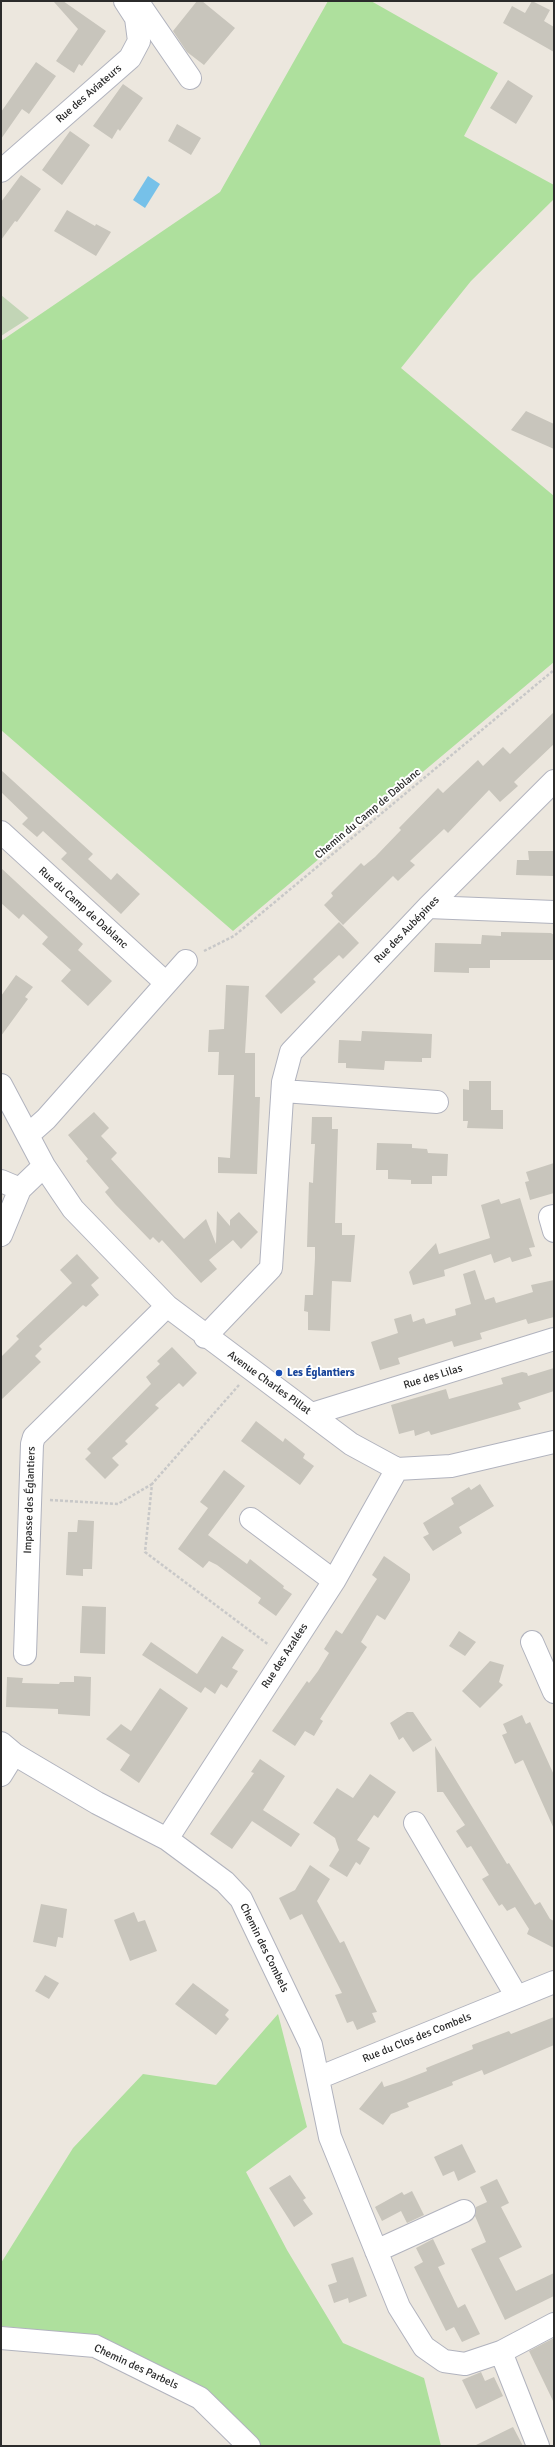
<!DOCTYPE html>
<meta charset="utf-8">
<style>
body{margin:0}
#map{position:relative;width:555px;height:2447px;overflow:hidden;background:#ece7de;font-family:Signika,sans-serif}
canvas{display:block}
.frame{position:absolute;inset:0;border:2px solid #2b2b2b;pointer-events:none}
</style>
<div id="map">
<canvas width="555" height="2447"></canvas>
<div class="frame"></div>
</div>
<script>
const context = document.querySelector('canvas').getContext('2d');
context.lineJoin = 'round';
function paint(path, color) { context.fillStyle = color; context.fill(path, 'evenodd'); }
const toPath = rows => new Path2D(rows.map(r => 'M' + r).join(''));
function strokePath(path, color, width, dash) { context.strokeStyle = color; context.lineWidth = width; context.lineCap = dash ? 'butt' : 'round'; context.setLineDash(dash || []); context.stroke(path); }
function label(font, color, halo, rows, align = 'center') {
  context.font = font + ' Signika,sans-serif'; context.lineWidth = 4; context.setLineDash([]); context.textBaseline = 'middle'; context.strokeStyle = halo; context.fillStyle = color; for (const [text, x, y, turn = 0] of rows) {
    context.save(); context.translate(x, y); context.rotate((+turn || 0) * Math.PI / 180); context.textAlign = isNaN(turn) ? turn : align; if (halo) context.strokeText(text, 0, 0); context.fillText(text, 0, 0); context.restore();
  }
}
const green = toPath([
 [328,1,371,1,498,73,464,136,554,185,554,199,471,281,401,368,554,496,554,662,233,931,1,730,1,341,220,192],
 [278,2014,307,2127,246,2172,287,2250,343,2343,424,2378,441,2446,259,2446,90,2335,1,2326,1,2263,73,2148,143,2074,216,2085]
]);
const cemetery = toPath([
 [1,295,29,318,1,336]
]);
const water = toPath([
 [148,176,160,184,145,208,133,200]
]);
const building = toPath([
 [63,1,106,31,82,66,79,64,74,73,56,61,78,29,54,2],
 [197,1,202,1,235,28,204,65,187,52,173,31],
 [532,1,550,10,544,21,554,27,554,52,503,23,512,6,525,13],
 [36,62,56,76,29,114,22,109,1,139,1,112],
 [508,80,533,96,516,124,490,108],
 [123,84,143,98,120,131,118,129,112,139,93,126],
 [177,124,201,138,191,155,168,141],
 [70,131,90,145,62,185,42,170],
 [21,175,41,189,17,222,15,221,1,240,1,202],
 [67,210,95,226,96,224,111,232,96,256,54,231],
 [526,411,554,424,554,449,511,430],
 [554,712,554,744,514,782,518,786,500,802,489,790,448,833,444,829,410,861,415,865,398,881,393,876,343,925,324,905,333,896,331,893,361,863,364,866,375,857,401,830,399,828,438,788,443,793,478,760,483,766,503,747,510,754],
 [1,770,93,854,88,859,111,880,117,873,140,894,121,914,61,859,67,853,43,831,37,837,22,824,28,818,1,792],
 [528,851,554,851,554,876,516,875,517,860,529,860],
 [1,868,83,944,78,950,112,981,88,1006,61,981,71,970,42,944,48,937,23,914,19,919,1,903],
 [339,922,359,943,343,959,339,955,313,979,316,982,281,1014,265,996],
 [501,932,551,933,554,935,554,960,490,960,490,968,469,968,469,973,434,972,435,943,481,944,482,935,501,936],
 [16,975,33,987,25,997,28,999,1,1036,1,996],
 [226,985,249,986,245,1053,255,1053,255,1097,260,1097,257,1174,218,1173,218,1157,230,1158,234,1075,218,1075,219,1052,208,1052,209,1030,224,1029],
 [362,1031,432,1034,431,1058,422,1058,422,1062,385,1061,384,1070,346,1068,346,1063,338,1063,339,1040,361,1041],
 [469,1081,491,1081,491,1110,503,1110,503,1129,467,1128,468,1121,463,1121,463,1089,469,1090],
 [94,1112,109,1128,101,1136,117,1153,111,1159,184,1239,206,1219,216,1244,217,1211,230,1226,230,1220,239,1212,258,1232,241,1249,233,1240,209,1260,217,1269,201,1283,162,1240,159,1243,153,1237,150,1240,115,1204,105,1192,109,1188,86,1161,88,1159,68,1135],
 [312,1117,332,1117,332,1129,338,1129,335,1223,342,1223,342,1235,355,1235,351,1282,332,1281,330,1331,308,1330,308,1312,304,1311,305,1295,313,1295,315,1258,315,1247,307,1247,309,1182,313,1183,314,1161,315,1144,311,1144],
 [377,1143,412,1144,412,1148,427,1149,428,1153,448,1154,447,1176,432,1176,432,1184,411,1184,411,1180,388,1179,388,1170,376,1170],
 [554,1163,554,1193,530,1200,525,1182,529,1181,526,1172],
 [520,1198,535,1247,529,1248,532,1256,512,1262,510,1257,494,1263,491,1254,444,1270,445,1276,413,1285,409,1272,436,1243,439,1254,490,1238,481,1205,499,1199,501,1204],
 [77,1254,99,1278,91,1285,99,1295,86,1307,83,1305,39,1346,42,1349,35,1356,41,1362,1,1400,1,1357,19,1339,16,1336,72,1283,60,1270],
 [475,1270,485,1300,494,1297,496,1303,533,1292,531,1285,554,1280,554,1317,528,1324,526,1319,480,1333,482,1339,454,1347,452,1341,398,1358,400,1364,380,1370,371,1342,398,1333,394,1319,411,1314,413,1322,424,1318,426,1324,456,1315,455,1309,471,1304,463,1274],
 [172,1347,197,1373,183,1387,179,1383,155,1405,159,1408,125,1441,128,1444,112,1458,119,1465,105,1479,85,1459,91,1453,87,1449,151,1384,146,1377,160,1364,157,1361],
 [554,1368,554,1391,518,1403,521,1409,431,1435,429,1431,415,1436,414,1430,399,1434,391,1405,446,1389,449,1399,503,1384,501,1378,522,1372,527,1373,528,1376],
 [256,1421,283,1442,285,1438,305,1454,303,1458,314,1466,300,1485,241,1441],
 [224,1470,245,1486,208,1535,247,1564,250,1559,284,1586,283,1588,292,1594,276,1616,258,1603,261,1598,217,1565,209,1561,203,1568,178,1549,208,1508,200,1502],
 [480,1484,494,1506,459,1527,462,1533,433,1551,423,1537,429,1534,423,1523,454,1504,451,1498,469,1487,471,1490],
 [78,1520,94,1521,92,1569,83,1569,83,1576,66,1575,68,1532,77,1532],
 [384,1556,410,1574,410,1580,385,1620,377,1615,361,1642,367,1647,320,1719,323,1721,314,1736,305,1731,295,1746,272,1731,307,1681,309,1683,318,1671,329,1653,324,1649,336,1630,342,1634,373,1585,377,1579,372,1575],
 [82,1606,106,1607,105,1654,80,1653],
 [459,1631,476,1642,465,1656,449,1646],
 [222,1636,244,1650,232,1668,238,1671,227,1688,221,1684,215,1694,205,1687,201,1693,142,1655,151,1642,197,1674],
 [490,1661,504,1665,499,1682,503,1685,480,1708,462,1691],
 [74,1676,91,1677,90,1716,58,1714,58,1709,6,1707,7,1677,23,1678,22,1683,59,1684,60,1682,74,1682],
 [160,1688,188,1708,139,1783,120,1770,130,1755,106,1739,121,1724,131,1731],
 [407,1712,413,1712,432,1740,413,1752,403,1737,399,1740,390,1723],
 [522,1715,526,1724,530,1722,554,1775,554,1829,523,1760,515,1764,502,1735,507,1733,503,1724],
 [435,1746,507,1864,509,1863,535,1905,540,1902,550,1919,554,1921,554,1948,527,1934,529,1929,515,1907,507,1911,502,1904,499,1906,482,1879,489,1875,471,1846,467,1848,456,1831,465,1825,443,1792,437,1792],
 [260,1759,285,1776,263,1810,300,1834,291,1847,252,1821,232,1849,210,1834,254,1773,251,1772],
 [370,1774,396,1792,378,1818,374,1815,357,1840,370,1848,360,1865,356,1862,347,1877,329,1866,339,1850,335,1838,313,1823,337,1788,353,1798],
 [310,1865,330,1879,317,1901,340,1943,344,1941,377,2012,372,2013,376,2022,357,2030,353,2021,347,2023,335,1995,342,1993,302,1914,290,1920,279,1898,295,1890],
 [41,1904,67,1909,63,1938,58,1937,56,1947,33,1942],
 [134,1912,138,1922,145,1920,157,1951,130,1961,114,1920],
 [45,1975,59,1983,49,1999,35,1991],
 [193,1983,229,2010,225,2015,229,2019,216,2035,175,2004],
 [554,2017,554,2045,484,2075,482,2070,452,2082,453,2085,407,2103,409,2107,391,2114,383,2125,359,2109,382,2081,384,2087,399,2082,427,2071,426,2068,473,2049,472,2045,509,2031,511,2034],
 [462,2144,476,2172,458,2181,454,2171,443,2176,434,2157],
 [290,2175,306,2198,303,2200,313,2214,294,2227,269,2188],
 [497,2179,509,2203,501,2207,522,2247,499,2258,516,2291,554,2273,554,2296,505,2320,471,2249,486,2242,475,2216,476,2207,487,2202,480,2187],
 [412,2191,424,2215,407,2223,401,2211,382,2221,375,2207,402,2192,404,2195],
 [433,2239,445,2264,438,2267,458,2308,465,2304,480,2334,462,2342,454,2327,446,2331,414,2267,423,2262,416,2248],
 [353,2257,367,2296,349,2303,348,2298,334,2303,328,2285,337,2282,331,2264],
 [554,2338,554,2403,529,2351],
 [481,2372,485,2381,494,2377,503,2396,476,2409,462,2380],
 [513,2427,523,2446,474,2446]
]);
const path = toPath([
 [204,951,234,936,554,670],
 [239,1385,152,1484,145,1552,269,1645],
 [50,1500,118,1504,152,1484]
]);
const minor = toPath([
 [137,1,190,78],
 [1,171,130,58,139,41,136,18,125,1],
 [1,832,166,983],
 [428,907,554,912],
 [1,1085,44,1166,73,1209,167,1306,351,1444,397,1469,451,1466,554,1442],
 [283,1091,437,1102],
 [28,1135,46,1119,186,961],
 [1,1181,20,1189],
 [554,1216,550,1217,554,1231],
 [1,1235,20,1189,44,1166],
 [205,1337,271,1268,283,1082,291,1052,428,907,554,781],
 [312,1414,554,1339],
 [251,1519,334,1581],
 [532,1642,554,1692],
 [25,1654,32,1444,34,1437,167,1306],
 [1,1743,14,1754,97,1803,167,1839,225,1882,241,1899,311,2045,330,2137,399,2307,424,2347,444,2361,465,2364,501,2352,554,2324],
 [1,1775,14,1754],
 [415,1823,517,1997],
 [167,1839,334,1581,397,1469],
 [318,2078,554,1982],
 [376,2251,464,2211],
 [1,2338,95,2346,200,2398,249,2446],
 [501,2352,538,2446]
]);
const markers = [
 [279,1373,4,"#1a4fb4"]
];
const streetNames = [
 ["Rue des Aviateurs",89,94,-41],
 ["Chemin du Camp de Dablanc",368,814,-40],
 ["Rue du Camp de Dablanc",83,908,42],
 ["Rue des Aubépines",407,930,-46],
 ["Rue des Lilas",433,1377,-17],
 ["Avenue Charles Pillat",269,1383,36],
 ["Impasse des Églantiers",30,1500,-88],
 ["Rue des Azalées",285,1656,-57],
 ["Chemin des Combels",264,1948,64],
 ["Rue du Clos des Combels",417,2038,-22],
 ["Chemin des Parbels",136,2367,25]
];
const transitNames = [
 ["Les Églantiers",287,1373]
];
paint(green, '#aee09d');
paint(cemetery, '#c2d5b6');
paint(water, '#76c1e9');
paint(building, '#c8c5bc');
strokePath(minor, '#b1b3be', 24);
strokePath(path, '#c8c8c8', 2.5, [3, 2]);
strokePath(minor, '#fff', 22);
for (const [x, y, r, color] of markers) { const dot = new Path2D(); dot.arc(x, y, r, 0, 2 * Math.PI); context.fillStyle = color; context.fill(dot); strokePath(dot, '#fff', 1.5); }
label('11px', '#2b2b2b', '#fff', streetNames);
label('bold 11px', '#164399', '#fff', transitNames, 'left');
</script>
